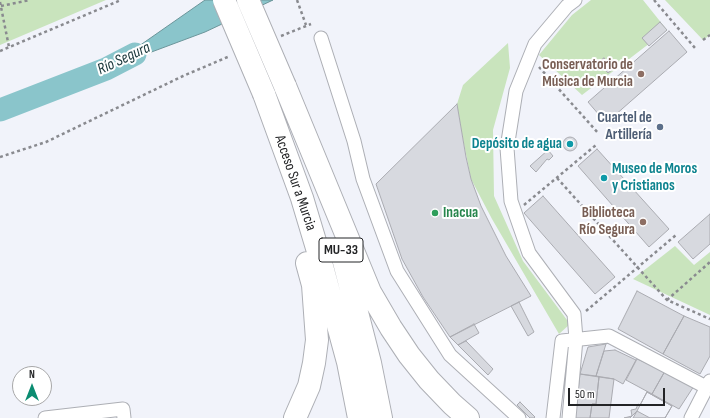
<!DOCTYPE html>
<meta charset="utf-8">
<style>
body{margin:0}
#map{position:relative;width:710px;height:418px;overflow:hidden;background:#f1f3fa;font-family:"Sofia Sans Condensed",sans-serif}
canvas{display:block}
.north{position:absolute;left:12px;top:366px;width:40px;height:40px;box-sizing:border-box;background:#fff;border:1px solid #a7a7a8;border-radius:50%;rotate:0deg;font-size:11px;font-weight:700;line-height:16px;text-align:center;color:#232426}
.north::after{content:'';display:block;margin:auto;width:14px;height:18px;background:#0b8c71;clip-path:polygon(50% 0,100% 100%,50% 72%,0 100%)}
.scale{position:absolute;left:568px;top:388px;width:97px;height:18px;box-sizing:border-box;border:2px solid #232426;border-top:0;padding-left:5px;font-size:12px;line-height:14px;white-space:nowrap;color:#232426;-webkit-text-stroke:3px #fff;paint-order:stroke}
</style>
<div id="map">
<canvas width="710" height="418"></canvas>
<div class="north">N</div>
<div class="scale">50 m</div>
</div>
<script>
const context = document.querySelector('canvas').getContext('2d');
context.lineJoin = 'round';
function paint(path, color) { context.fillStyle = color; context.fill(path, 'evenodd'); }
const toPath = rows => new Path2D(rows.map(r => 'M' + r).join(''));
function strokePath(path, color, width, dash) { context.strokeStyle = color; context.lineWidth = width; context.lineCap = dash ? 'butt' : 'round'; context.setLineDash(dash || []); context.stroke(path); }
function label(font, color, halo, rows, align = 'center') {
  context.font = font + ' "Sofia Sans Condensed",sans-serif'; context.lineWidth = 4; context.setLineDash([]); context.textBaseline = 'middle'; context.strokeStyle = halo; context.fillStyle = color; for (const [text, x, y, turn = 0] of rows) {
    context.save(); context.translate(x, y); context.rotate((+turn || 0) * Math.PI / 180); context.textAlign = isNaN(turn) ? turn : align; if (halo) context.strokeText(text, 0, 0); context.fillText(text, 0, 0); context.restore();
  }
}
const green = toPath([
 [0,0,106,0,0,45],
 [591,0,643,0,667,30,582,95,539,55,572,15],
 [665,0,710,0,710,35,703,40],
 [508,43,510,68,493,130,494,196,523,261,570,324,559,334,492,219,471,179,461,129,457,104,463,85],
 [675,246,694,265,710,252,710,315,633,279]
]);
const water = toPath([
 [205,0,273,0,205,32,106,69,205,0]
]);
const river = toPath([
 [0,110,106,69,135,54]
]);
const building = toPath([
 [660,22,667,30,649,46,642,38,660,22],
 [669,31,687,52,606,123,588,102,669,31],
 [604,58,613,69,608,73,598,62,604,58],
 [457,104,466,157,471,179,481,206,506,256,531,296,450,337,423,297,402,259,376,184,457,104],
 '563 144a7 7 0 1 1 14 0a7 7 0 1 1-14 0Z',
 [597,149,669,229,649,247,578,166,597,149],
 [548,150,553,156,549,160,547,159,536,172,530,166,548,150],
 [543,196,615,277,595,294,524,213,543,196],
 [710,214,710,244,693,259,678,242,710,214],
 [637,291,684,316,663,354,618,329,637,291],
 [519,302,534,332,528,336,511,306,519,302],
 [684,316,710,327,710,356,700,374,663,354,684,316],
 [474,324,479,333,458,345,450,337,474,324],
 [466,341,493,369,488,375,458,345,466,341],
 [606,344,596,376,580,374,588,347,606,344],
 [615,350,636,360,623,384,614,379,596,376,604,351,615,350],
 [637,359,665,371,652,394,626,380,637,359],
 [665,371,694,386,679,409,652,394,665,371],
 [580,374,599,377,596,404,592,404,590,418,575,418,580,374],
 [599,377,614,379,609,418,590,418,592,404,596,404,599,377],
 [647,392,672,406,665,418,633,418,637,411,630,418,624,418,632,416,631,410,636,409,638,404,640,405,647,392],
 [647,392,672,406,665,418,650,418,637,411,647,392],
 [520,402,535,417,534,418,530,418,517,405,520,402]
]);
const path = toPath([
 [297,0,306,25],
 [654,0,695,48],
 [0,2,9,47],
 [1,6,30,0],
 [281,36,311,24],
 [703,40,710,35],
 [0,51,121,0],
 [539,67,599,134],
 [0,157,46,142,183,76,230,56],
 [557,178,667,300,710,319],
 [524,205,596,145],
 [667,300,710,262],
 [586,311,676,235]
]);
const minor = toPath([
 [321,38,354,141,363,179,397,271,450,355,519,418],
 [45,418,123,409,124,418],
 [553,418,562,341,609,336,706,387],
 [569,418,576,339,574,314,529,253,511,201,507,148,516,91,535,44,567,6,575,0],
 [691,418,710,381]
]);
const motorway = toPath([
 [285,86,370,292,391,328,409,355,429,380,452,404,468,418],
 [264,94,302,198,317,248,348,362,359,418],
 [342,254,370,363,381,418],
 [295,418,309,386,314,363,317,340,313,285,307,263]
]);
const motorwayBridge = toPath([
 [224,0,264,94],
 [248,0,285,86]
]);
const markers = [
 [641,74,4,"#8d6e63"],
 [660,127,4,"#5c6f8a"],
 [570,144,4,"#0f9aa8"],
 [604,178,4,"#0f9aa8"],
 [435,213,4,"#2e9e5b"],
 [643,222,4,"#8d6e63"]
];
const shields = [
 [341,250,44]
];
const shieldNames = [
 ["MU-33",341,250]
];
const educationNames = [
 ["Conservatorio de",633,65],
 ["Música de Murcia",633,82],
 ["Biblioteca",635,213],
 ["Río Segura",635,230]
];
const serviceNames = [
 ["Cuartel de",652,118],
 ["Artillería",652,135]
];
const cultureNames = [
 ["Depósito de agua",562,144],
 ["Museo de Moros",612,169,"left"],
 ["y Cristianos",612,186,"left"]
];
const streetNames = [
 ["Acceso Sur a Murcia",295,183,71]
];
const leisureNames = [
 ["Inacua",443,213]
];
const waterNames = [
 ["Río Segura",124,59,-25]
];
paint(green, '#c9e4bd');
paint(water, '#8ac5cb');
strokePath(water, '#6b959a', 1);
strokePath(river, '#8ac5cb', 23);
paint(building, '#d7d9df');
strokePath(building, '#aaabb1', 1);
strokePath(minor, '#adafb5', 15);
strokePath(motorway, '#adafb5', 24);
strokePath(path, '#898a8f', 2.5, [3, 3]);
strokePath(minor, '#fff', 13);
strokePath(motorway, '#fff', 22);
strokePath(motorwayBridge, '#adafb5', 24, []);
strokePath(motorwayBridge, '#fff', 22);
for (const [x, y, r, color] of markers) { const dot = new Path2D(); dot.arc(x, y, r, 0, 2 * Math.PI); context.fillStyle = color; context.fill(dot); strokePath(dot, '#fff', 1.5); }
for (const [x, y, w] of shields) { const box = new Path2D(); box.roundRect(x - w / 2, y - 12, w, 24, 3); context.fillStyle = '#fff'; context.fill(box); strokePath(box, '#232426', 1); }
label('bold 14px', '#232426', null, shieldNames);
label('bold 15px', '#785e54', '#fff', educationNames, 'right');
label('bold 15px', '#4e5e75', '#fff', serviceNames, 'right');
label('bold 15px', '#0d838f', '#fff', cultureNames, 'right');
label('15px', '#232426', '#fff', streetNames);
label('bold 15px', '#27864d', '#fff', leisureNames, 'left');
label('italic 16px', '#163438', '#fff', waterNames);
</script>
